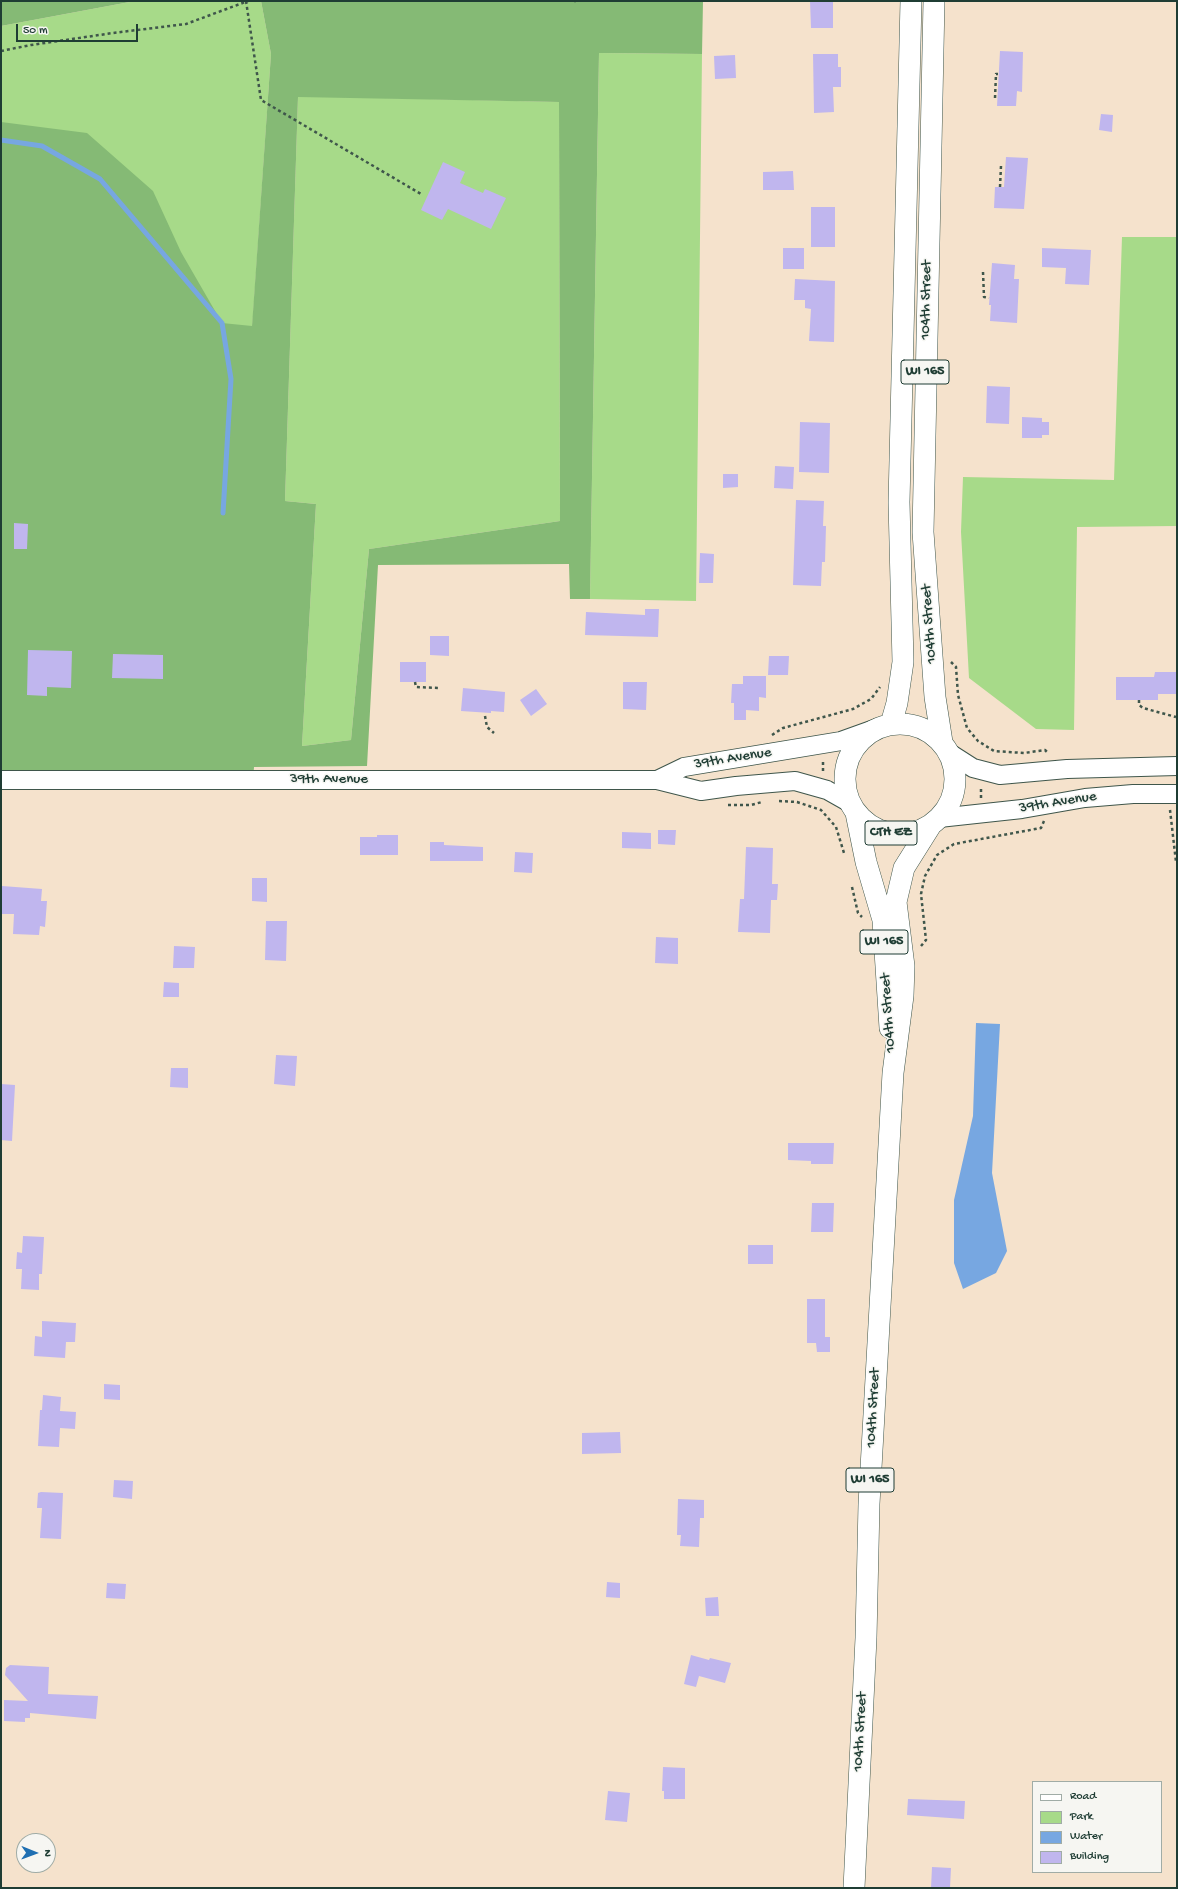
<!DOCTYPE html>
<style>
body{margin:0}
#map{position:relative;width:1178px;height:1889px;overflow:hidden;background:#f5e2cc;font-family:"Gochi Hand",sans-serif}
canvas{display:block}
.frame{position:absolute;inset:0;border:2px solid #1f3d34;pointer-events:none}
.legend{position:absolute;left:1032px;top:1781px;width:130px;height:92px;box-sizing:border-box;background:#f6f6f2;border:1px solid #a0aca6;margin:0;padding:5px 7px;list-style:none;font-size:12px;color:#1f3d34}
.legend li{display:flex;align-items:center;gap:8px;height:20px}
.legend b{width:20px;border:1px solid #a0aca6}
.north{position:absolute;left:16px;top:1833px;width:40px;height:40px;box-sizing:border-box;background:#f6f6f2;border:1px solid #a0aca6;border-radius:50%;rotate:91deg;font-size:11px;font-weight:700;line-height:16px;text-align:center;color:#1f3d34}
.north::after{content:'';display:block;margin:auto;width:14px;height:18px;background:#1f6fb2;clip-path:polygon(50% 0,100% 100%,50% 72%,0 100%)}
.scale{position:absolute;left:16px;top:24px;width:122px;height:18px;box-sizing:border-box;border:2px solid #1f3d34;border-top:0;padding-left:5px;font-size:12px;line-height:14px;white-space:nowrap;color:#1f3d34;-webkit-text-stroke:3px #f6f6f2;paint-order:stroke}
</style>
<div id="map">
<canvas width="1178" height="1889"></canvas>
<div class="frame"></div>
<ul class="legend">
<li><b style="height:5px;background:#fff"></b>Road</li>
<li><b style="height:11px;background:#a7da89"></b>Park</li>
<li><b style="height:11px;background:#77a7e1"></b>Water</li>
<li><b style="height:11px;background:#c0b6ee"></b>Building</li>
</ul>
<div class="north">N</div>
<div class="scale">50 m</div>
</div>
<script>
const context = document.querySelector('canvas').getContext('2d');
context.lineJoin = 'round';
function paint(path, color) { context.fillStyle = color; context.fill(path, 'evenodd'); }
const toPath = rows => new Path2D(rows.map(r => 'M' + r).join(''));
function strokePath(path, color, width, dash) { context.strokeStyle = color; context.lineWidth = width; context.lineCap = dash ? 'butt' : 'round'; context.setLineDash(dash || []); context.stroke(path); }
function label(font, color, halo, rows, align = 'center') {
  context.font = font + ' "Gochi Hand",sans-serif'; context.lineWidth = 3; context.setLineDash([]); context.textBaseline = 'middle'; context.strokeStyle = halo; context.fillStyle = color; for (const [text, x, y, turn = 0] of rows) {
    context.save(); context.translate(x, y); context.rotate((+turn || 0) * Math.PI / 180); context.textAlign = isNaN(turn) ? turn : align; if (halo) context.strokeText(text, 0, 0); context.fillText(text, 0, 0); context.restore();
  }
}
const green = toPath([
 [135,1,261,1,271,54,250,360,1,210,1,26],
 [599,53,702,54,696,601,590,599],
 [298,96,559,102,560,521,369,549,351,740,302,746,316,504,285,501],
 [1122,237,1177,237,1177,526,1077,527,1074,730,1036,729,969,678,961,532,963,477,1114,480]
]);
const forest = toPath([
 [1,1,135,1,1,26],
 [261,1,703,1,702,54,599,53,590,599,570,599,569,564,378,565,367,766,254,767,253,780,1,780,1,122,87,133,153,191,181,252,222,323,252,326,271,54],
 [298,97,559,102,560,521,369,549,351,740,302,746,316,504,285,501]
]);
const water = toPath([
 [976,1023,1000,1024,992,1173,1007,1251,996,1273,963,1289,954,1263,954,1200,973,1116]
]);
const stream = toPath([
 [1,140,42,146,100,179,222,323,231,379,223,513]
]);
const building = toPath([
 [810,1,833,1,833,28,811,28],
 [1000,51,1023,52,1022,92,1017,91,1016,106,997,106],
 [813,54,838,54,838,67,841,67,841,87,833,87,834,112,814,113],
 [735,55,736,78,715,79,714,56],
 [1101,114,1113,115,1112,132,1099,130],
 [1006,157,1028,158,1024,209,994,208,995,187,1004,187],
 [443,162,465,172,460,183,483,193,485,189,506,198,491,229,448,209,442,220,421,210],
 [793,171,794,190,763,190,763,172],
 [811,207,835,207,835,247,811,247],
 [783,248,804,248,804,269,783,269],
 [1042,248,1091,250,1089,285,1065,284,1066,268,1042,267],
 [992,263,1015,265,1014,279,1019,279,1017,323,990,321,991,305,989,305],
 [795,279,835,281,834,342,809,341,811,309,805,308,805,300,794,300],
 [987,386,1010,387,1009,424,986,423],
 [1022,417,1042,418,1042,422,1049,422,1049,435,1042,435,1042,438,1022,438],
 [800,422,830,423,829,473,799,472],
 [775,466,794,467,793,489,774,488],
 [723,474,738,474,738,487,723,488],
 [796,500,824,501,823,526,826,526,825,562,822,562,821,586,793,585],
 [14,523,28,524,27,549,14,549],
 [700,553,714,554,713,583,699,583],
 [645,609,659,609,658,637,585,635,586,612,645,615],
 [430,636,449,636,449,656,430,655],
 [28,650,72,651,71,688,47,687,47,696,27,695],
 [113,654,163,655,163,679,112,678],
 [769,656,789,656,788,675,768,675],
 [400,662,426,662,426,682,400,682],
 [1155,672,1177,672,1177,694,1158,694,1158,700,1116,700,1116,677,1154,677],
 [743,676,766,676,766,698,759,697,759,711,746,710,746,720,734,720,734,703,731,703,732,684,743,684],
 [623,682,647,682,646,710,623,709],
 [463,688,505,692,504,712,491,711,491,713,461,711],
 [536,689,547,704,531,716,520,700],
 [658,830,676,830,675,845,658,844],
 [622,832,651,833,651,849,622,848],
 [377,835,398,835,398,855,360,855,360,837,377,837],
 [430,842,444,842,444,845,483,847,483,861,430,861],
 [746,847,773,848,772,884,778,884,777,900,771,900,770,933,738,932,740,899,744,899],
 [515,852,533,853,532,873,514,872],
 [252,878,267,878,267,902,252,901],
 [2,886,42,889,41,901,47,901,45,927,40,926,39,935,13,934,14,914,1,914],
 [266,921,287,921,286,961,265,960],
 [656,937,678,938,678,964,655,963],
 [174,946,195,947,194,968,173,968],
 [164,982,179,983,179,997,163,997],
 [276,1055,297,1056,295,1086,274,1084],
 [171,1068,188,1068,188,1088,170,1087],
 [1,1084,15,1085,12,1141,1,1140],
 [788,1143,834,1143,833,1164,811,1164,811,1161,788,1160],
 [812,1203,834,1203,833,1232,811,1232],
 [23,1236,44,1237,42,1274,39,1274,39,1290,21,1289,22,1269,16,1269,17,1252,22,1253],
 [748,1245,773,1245,773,1264,748,1264],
 [807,1299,825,1299,825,1337,830,1337,830,1352,817,1352,816,1343,807,1343],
 [42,1321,76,1323,75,1342,66,1342,65,1358,34,1356,35,1336,42,1337],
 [104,1384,120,1385,120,1400,104,1399],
 [43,1395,61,1397,60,1411,76,1412,75,1429,60,1428,59,1447,38,1446,40,1410,42,1410],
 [620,1432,621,1453,582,1454,582,1433],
 [114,1480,133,1481,132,1499,113,1497],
 [41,1492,63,1493,61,1539,40,1538,42,1508,37,1508,38,1493],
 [678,1499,704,1500,704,1518,700,1518,699,1547,680,1546,681,1535,677,1535],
 [607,1582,620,1583,620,1598,606,1597],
 [107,1583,126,1584,125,1599,106,1598],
 [718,1597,719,1616,706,1616,705,1598],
 [691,1655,709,1660,710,1658,731,1663,725,1683,699,1676,696,1687,684,1684],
 [10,1665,49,1667,48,1694,98,1696,96,1719,30,1713,30,1718,25,1718,25,1722,4,1721,4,1700,28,1701,5,1675,6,1668],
 [663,1767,685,1768,685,1799,664,1799,664,1791,662,1791],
 [608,1791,630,1793,627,1822,605,1820],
 [908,1799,965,1801,964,1819,907,1815],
 [932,1867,951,1868,950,1888,931,1888]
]);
const path = toPath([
 [246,1,261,100,421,194],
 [574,1,576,1],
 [1,51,31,45,113,33,186,24,248,1],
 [995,98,996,74,998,74],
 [1000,187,1001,166],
 [983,272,984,297,989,298],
 [951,662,956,667,958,695,967,728,978,741,994,751,1024,753,1045,750,1048,753],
 [415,682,416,687,439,688],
 [1139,700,1139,705,1143,708,1176,717],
 [485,716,487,727,494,733],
 [772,735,783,728,853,709,871,699,880,687],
 [823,771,823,760],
 [981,798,981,787],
 [779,801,797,802,821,810,836,827,844,853],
 [728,805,751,805,762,802],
 [1170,810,1176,862],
 [852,887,858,913,862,917],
 [921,946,926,940,921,894,925,876,937,855,954,844,1041,828,1044,821]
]);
const secondary = toPath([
 [948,752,973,768,1000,775,1067,769,1177,766],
 [1,780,657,780,701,791,736,786,795,781,827,790,850,803],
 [657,780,684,767,841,741,880,727],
 [939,818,1022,809,1085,798,1133,794,1177,794]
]);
const primary = toPath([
 [934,1,923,532,935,697,942,742],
 '845 779a55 55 0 1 1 110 0a55 55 0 1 1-110 0Z',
 [891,724,897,703,903,662,899,502,911,1],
 [856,813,866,862,883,920,890,1028],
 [854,1888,866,1638,869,1504,893,1073,903,996,904,966,896,902,904,868,931,825]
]);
const shields = [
 [925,372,48],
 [891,833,52],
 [884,942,48],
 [870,1480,48]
];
const shieldNames = [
 ["WI 165",925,372],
 ["CTH EZ",891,833],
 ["WI 165",884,942],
 ["WI 165",870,1480]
];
const streetNames = [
 ["104th Street",927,300,-89],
 ["104th Street",930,624,-94],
 ["39th Avenue",733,759,-9],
 ["39th Avenue",329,780],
 ["39th Avenue",1058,803,-9],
 ["104th Street",889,1013,-94],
 ["104th Street",874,1408,-87],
 ["104th Street",861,1732,-87]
];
paint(green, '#a7da89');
paint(forest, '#85ba75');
paint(water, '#77a7e1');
strokePath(stream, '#77a7e1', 5);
paint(building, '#c0b6ee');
strokePath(secondary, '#3f564b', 20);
strokePath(primary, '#3f564b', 22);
strokePath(path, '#3f564b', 2.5, [3, 3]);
strokePath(secondary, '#fff', 18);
strokePath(primary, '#fff', 21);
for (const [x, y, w] of shields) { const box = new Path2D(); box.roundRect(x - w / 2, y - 12, w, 24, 3); context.fillStyle = '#f6f6f2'; context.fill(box); strokePath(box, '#1f3d34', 1); }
label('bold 14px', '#1f3d34', null, shieldNames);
label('15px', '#1f3d34', '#f6f6f2', streetNames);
</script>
